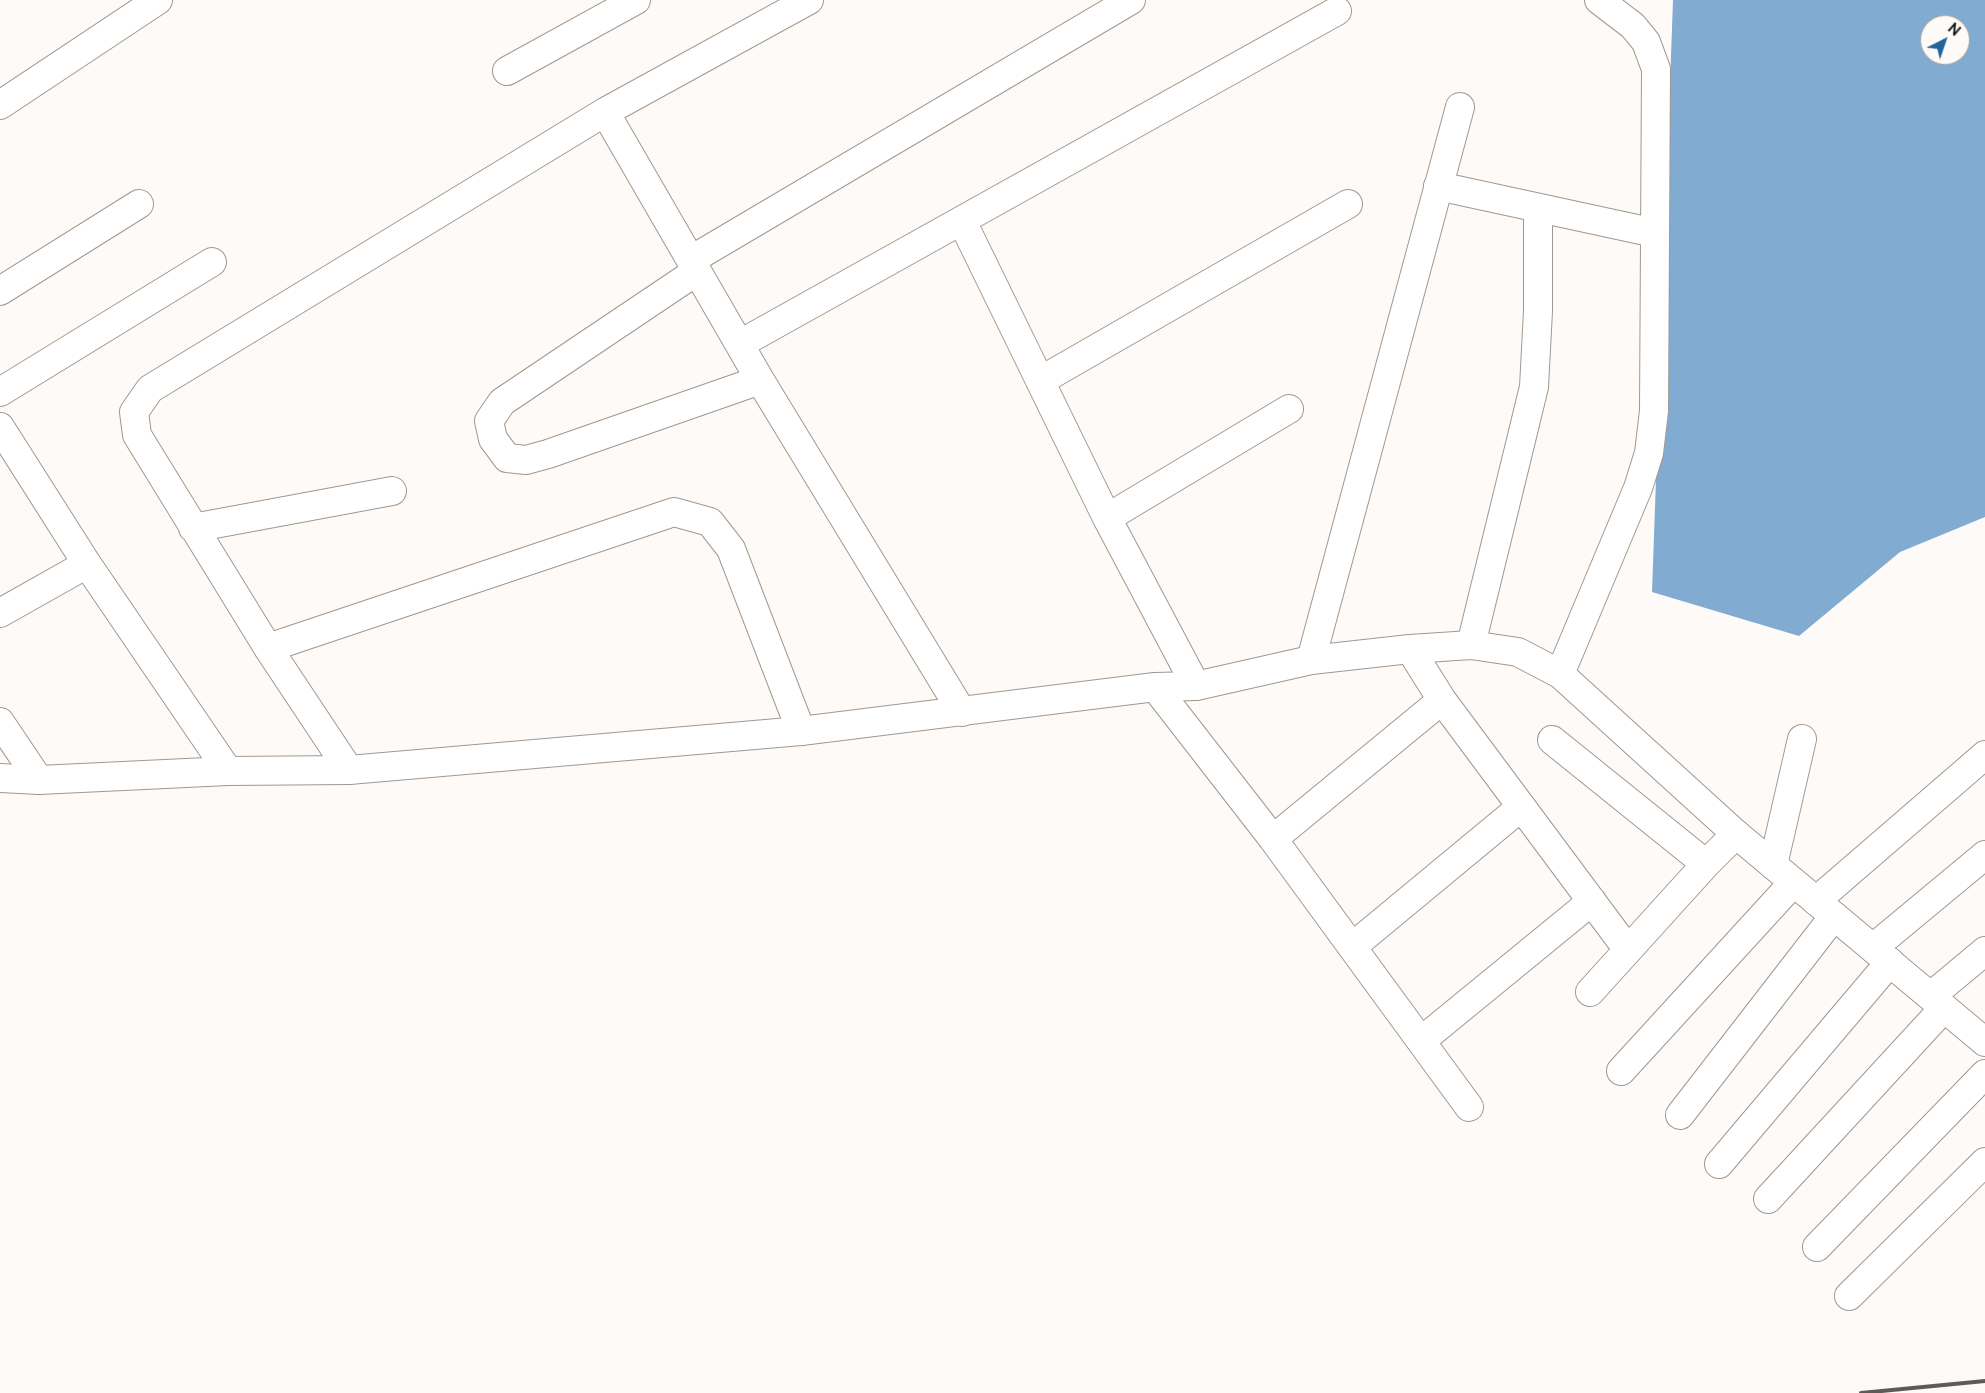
<!DOCTYPE html>
<style>
body{margin:0}
#map{position:relative;width:1985px;height:1393px;overflow:hidden;background:#fefaf7;font-family:Raleway,sans-serif}
canvas{display:block}
.north{position:absolute;left:1920px;top:15px;width:50px;height:50px;box-sizing:border-box;background:#fefaf7;border:1px solid #a29e9b;border-radius:50%;rotate:41deg;font-size:14px;font-weight:700;line-height:20px;text-align:center;color:#181512}
.north::after{content:'';display:block;margin:auto;width:18px;height:22px;background:#22659b;clip-path:polygon(50% 0,100% 100%,50% 72%,0 100%)}
</style>
<div id="map">
<canvas width="1985" height="1393"></canvas>
<div class="north">N</div>
</div>
<script>
const context = document.querySelector('canvas').getContext('2d');
context.lineJoin = 'round';
function paint(path, color) { context.fillStyle = color; context.fill(path, 'evenodd'); }
const toPath = rows => new Path2D(rows.map(r => 'M' + r).join(''));
function strokePath(path, color, width, dash) { context.strokeStyle = color; context.lineWidth = width; context.lineCap = dash ? 'butt' : 'round'; context.setLineDash(dash || []); context.stroke(path); }
const water = toPath([
 [1673,0,1985,0,1985,517,1900,552,1799,636,1652,592],
 [1930,25,1960,25,1960,55,1930,55]
]);
const street = toPath([
 [507,71,636,0],
 [0,105,158,0],
 [605,112,760,380,962,712],
 [1438,186,1655,233],
 [962,221,1107,518,1196,686],
 [691,260,1131,0],
 [697,271,502,402,489,421,493,439,507,458,526,460,548,454,760,380],
 [0,291,139,204],
 [740,344,1337,11],
 [1040,381,1348,204],
 [0,392,212,262],
 [0,427,87,564,228,771],
 [1107,518,1289,409],
 [193,528,392,491],
 [0,613,87,564],
 [1471,645,1534,387,1538,311,1538,208],
 [268,648,674,512,710,522,731,549,801,731],
 [1410,649,1442,700,1628,950],
 [1311,660,1460,107],
 [1560,674,1638,488,1649,453,1654,411,1656,69,1646,42,1633,26,1599,0],
 [1155,687,1273,839,1469,1107],
 [0,722,39,780],
 [1552,740,1706,864],
 [349,770,268,648,137,435,134,412,150,389,605,112,809,0],
 [1273,839,1442,700],
 [1773,865,1802,739],
 [1816,901,1985,755],
 [1352,947,1521,807],
 [1873,948,1985,855],
 [1590,992,1706,864,1736,834],
 [1931,996,1985,951],
 [1421,1041,1592,901],
 [1621,1071,1793,883],
 [1680,1115,1834,916],
 [1719,1164,1890,962],
 [1768,1199,1944,1008],
 [1817,1247,1985,1074],
 [1849,1296,1985,1162]
]);
const secondary = toPath([
 [0,778,39,780,228,771,349,770,801,731,1155,687,1196,686,1311,660,1410,649,1471,645,1518,652,1560,674,1736,834,1985,1042]
]);
const rail = toPath([
 [1861,1393,1985,1381]
]);
paint(water, '#81abd1');
strokePath(street, '#a09890', 30);
strokePath(secondary, '#a09890', 30);
strokePath(street, '#fff', 28);
strokePath(secondary, '#fff', 28);
strokePath(rail, '#5e5a57', 4);
</script>
